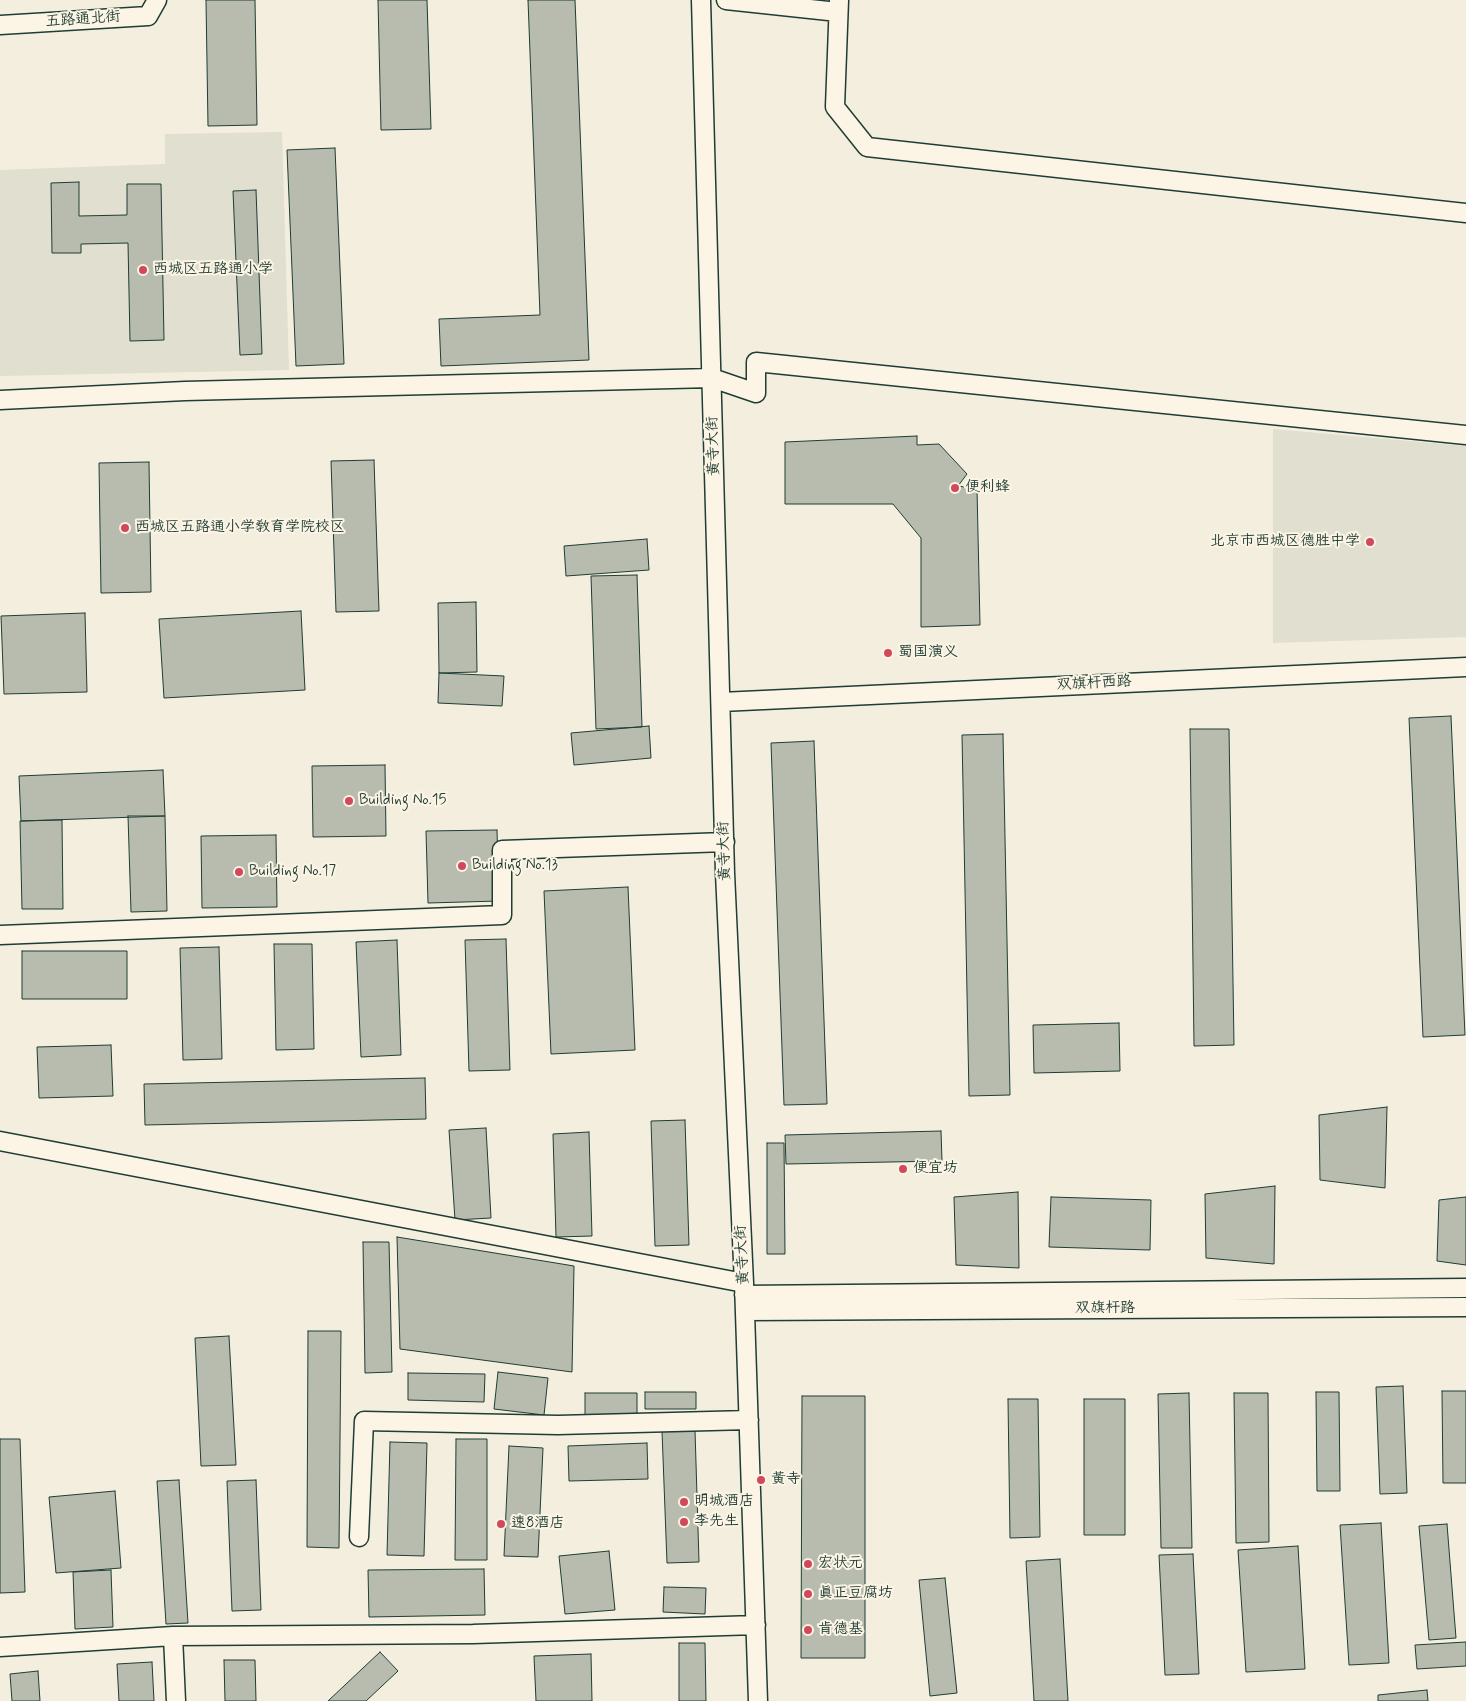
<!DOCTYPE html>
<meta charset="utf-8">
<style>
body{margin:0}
canvas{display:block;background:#f3eede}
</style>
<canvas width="1466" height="1701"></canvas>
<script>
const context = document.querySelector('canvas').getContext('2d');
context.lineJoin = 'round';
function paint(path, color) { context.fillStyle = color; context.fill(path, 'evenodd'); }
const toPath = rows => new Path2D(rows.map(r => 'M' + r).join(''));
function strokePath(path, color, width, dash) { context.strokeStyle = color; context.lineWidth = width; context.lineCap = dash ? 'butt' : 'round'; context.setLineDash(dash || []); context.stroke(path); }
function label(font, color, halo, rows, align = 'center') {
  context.font = font + ' Mynerve,"LXGW WenKai TC",sans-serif'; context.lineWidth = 4; context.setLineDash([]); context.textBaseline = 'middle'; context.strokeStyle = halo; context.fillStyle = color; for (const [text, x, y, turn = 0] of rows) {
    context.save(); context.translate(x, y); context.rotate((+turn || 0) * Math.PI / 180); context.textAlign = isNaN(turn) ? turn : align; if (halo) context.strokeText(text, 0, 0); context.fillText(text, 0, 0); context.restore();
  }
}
const built = toPath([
 [282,132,289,370,0,376,0,170,165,164,165,134],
 [1273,429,1466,446,1466,637,1273,643]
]);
const building = toPath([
 [206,0,255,0,257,125,208,126,206,0],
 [378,0,427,0,431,129,381,130,378,0],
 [528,0,575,0,589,360,441,366,439,319,540,315,528,0],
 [335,148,344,364,296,366,287,150,335,148],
 [79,182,79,216,127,215,127,184,161,184,164,340,130,341,128,243,81,244,81,253,52,253,51,183,79,182],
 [256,190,262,354,240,355,233,191,256,190],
 [917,436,917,445,939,444,967,474,958,486,977,489,980,625,921,627,921,538,893,504,785,504,785,442,917,436],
 [374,460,379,611,336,612,331,461,374,460],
 [149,462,151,592,101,593,99,463,149,462],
 [647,539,649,570,566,576,564,546,647,539],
 [637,575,642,727,596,729,591,576,637,575],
 [476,602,477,672,439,673,438,603,476,602],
 [301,611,305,690,164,698,159,619,301,611],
 [85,613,87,692,4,694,1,616,85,613],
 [439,673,504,676,502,706,438,703,439,673],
 [1451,716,1465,1035,1423,1037,1409,718,1451,716],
 [649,726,651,758,574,765,571,733,649,726],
 [1190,729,1229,729,1234,1045,1194,1046,1190,729],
 [1003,734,1010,1095,969,1096,962,735,1003,734],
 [814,741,827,1104,784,1105,771,743,814,741],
 [385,765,386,836,313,837,312,766,385,765],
 [163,770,165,816,21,821,19,776,163,770],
 [128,816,165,816,167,911,131,912,128,816],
 [62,820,63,909,22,909,20,821,62,820],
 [497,830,499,901,428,903,426,831,497,830],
 [276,835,277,907,202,908,201,836,276,835],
 [628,887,635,1050,551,1054,544,891,628,887],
 [506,939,510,1070,469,1071,465,940,506,939],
 [397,940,401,1055,361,1057,356,942,397,940],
 [274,944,312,944,314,1049,276,1050,274,944],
 [219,947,222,1059,183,1060,180,948,219,947],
 [22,951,127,951,127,999,22,999,22,951],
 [1119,1023,1120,1071,1034,1073,1033,1025,1119,1023],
 [111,1045,113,1096,39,1098,37,1047,111,1045],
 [425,1078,426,1119,145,1125,144,1084,425,1078],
 [1387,1107,1385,1188,1320,1180,1319,1115,1387,1107],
 [685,1120,689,1245,655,1246,651,1121,685,1120],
 [486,1128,491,1218,455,1220,449,1130,486,1128],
 [941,1131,942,1161,786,1164,785,1135,941,1131],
 [589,1132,592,1236,556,1237,553,1134,589,1132],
 [767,1143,784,1143,785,1254,767,1254,767,1143],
 [1275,1186,1274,1264,1206,1258,1205,1194,1275,1186],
 [1018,1192,1019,1268,956,1265,954,1197,1018,1192],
 [1051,1197,1151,1200,1150,1250,1049,1247,1051,1197],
 [1466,1197,1466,1265,1437,1261,1439,1200,1466,1197],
 [397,1237,574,1266,572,1372,400,1349,397,1237],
 [363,1242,389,1242,392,1372,365,1373,363,1242],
 [308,1331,341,1331,339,1548,307,1547,308,1331],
 [229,1336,236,1465,201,1466,195,1338,229,1336],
 [498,1372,548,1378,544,1415,494,1409,498,1372],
 [408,1373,485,1374,484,1402,408,1400,408,1373],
 [1403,1386,1407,1493,1380,1494,1376,1387,1403,1386],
 [1442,1391,1466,1391,1466,1483,1443,1483,1442,1391],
 [645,1392,696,1392,696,1409,645,1409,645,1392],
 [1316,1392,1339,1392,1340,1491,1317,1491,1316,1392],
 [585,1393,637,1393,637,1415,585,1415,585,1393],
 [1189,1393,1192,1548,1161,1548,1158,1394,1189,1393],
 [1234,1393,1268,1393,1269,1542,1236,1543,1234,1393],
 [802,1396,865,1396,865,1658,801,1658,802,1396],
 [1008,1399,1038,1399,1040,1537,1010,1538,1008,1399],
 [1084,1399,1125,1399,1125,1535,1084,1535,1084,1399],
 [695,1430,699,1562,667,1563,662,1431,695,1430],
 [0,1439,20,1439,25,1592,0,1593,0,1439],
 [456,1439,487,1439,487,1560,455,1560,456,1439],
 [390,1442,427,1443,424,1556,387,1555,390,1442],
 [647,1443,648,1479,569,1481,568,1446,647,1443],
 [509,1446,543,1448,538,1557,504,1556,509,1446],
 [179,1480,188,1623,166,1624,157,1481,179,1480],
 [256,1480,261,1610,232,1611,227,1481,256,1480],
 [115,1491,121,1568,56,1573,49,1497,115,1491],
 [1381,1523,1389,1663,1349,1665,1340,1525,1381,1523],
 [1447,1524,1456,1638,1429,1640,1419,1526,1447,1524],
 [1298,1546,1305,1669,1246,1672,1238,1550,1298,1546],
 [609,1551,615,1610,565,1614,559,1556,609,1551],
 [1193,1554,1199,1674,1165,1675,1159,1555,1193,1554],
 [1060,1559,1068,1701,1034,1701,1026,1561,1060,1559],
 [484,1569,485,1615,369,1617,368,1570,484,1569],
 [111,1570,113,1627,75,1629,73,1572,111,1570],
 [945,1578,957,1693,930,1696,919,1580,945,1578],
 [664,1587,706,1588,705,1614,663,1612,664,1587],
 [1466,1642,1466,1666,1417,1669,1415,1645,1466,1642],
 [679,1643,705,1643,706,1701,679,1701,679,1643],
 [380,1652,398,1671,366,1701,328,1701,380,1652],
 [591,1654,592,1701,536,1701,534,1656,591,1654],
 [224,1660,255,1660,256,1701,225,1701,224,1660],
 [152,1662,154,1701,119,1701,117,1664,152,1662],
 [38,1671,40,1701,12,1701,10,1674,38,1671],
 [1427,1690,1428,1701,1378,1701,1378,1695,1427,1690]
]);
const minor = toPath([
 [701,0,725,873,744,1283,758,1701],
 [726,0,838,12],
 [839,0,835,107,867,147,1466,213],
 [0,25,148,16,157,0],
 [0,400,185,391,712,378,756,393,756,362,1466,435],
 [721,702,1466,667],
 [0,935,502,915,502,850,725,842],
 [0,1141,744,1283],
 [744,1295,1466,1288],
 [745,1311,1466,1307],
 [359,1537,364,1421,558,1425,749,1420],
 [173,1636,176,1701],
 [0,1647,173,1636,473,1634,756,1625]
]);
const markers = [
 [143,270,5,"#d1495b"],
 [955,488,5,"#d1495b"],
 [125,528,5,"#d1495b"],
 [1370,542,5,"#d1495b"],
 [888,653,5,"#d1495b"],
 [349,801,5,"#d1495b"],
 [462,866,5,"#d1495b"],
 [239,872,5,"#d1495b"],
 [903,1169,5,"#d1495b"],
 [761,1480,5,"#d1495b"],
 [684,1502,5,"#d1495b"],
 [684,1522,5,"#d1495b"],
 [501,1524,5,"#d1495b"],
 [808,1564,5,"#d1495b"],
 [808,1594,5,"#d1495b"],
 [808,1630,5,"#d1495b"]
];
const streetNames = [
 ["五路通北街",83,20,-4],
 ["黄寺大街",714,446,-92],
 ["双旗杆西路",1094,684,-3],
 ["黄寺大街",725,851,-92],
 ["黄寺大街",743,1255,-93],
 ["双旗杆路",1105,1309]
];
const poiNames = [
 ["西城区五路通小学",153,270],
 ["便利蜂",965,488],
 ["西城区五路通小学教育学院校区",135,528],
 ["北京市西城区德胜中学",1360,542,"right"],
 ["蜀国演义",898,653],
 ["Building No.15",359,801],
 ["Building No.13",472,866],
 ["Building No.17",249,872],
 ["便宜坊",913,1169],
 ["黄寺",771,1480],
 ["明城酒店",694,1502],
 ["李先生",694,1522],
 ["速8酒店",511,1524],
 ["宏状元",818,1564],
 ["真正豆腐坊",818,1594],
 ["肯德基",818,1630]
];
paint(built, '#e1dfd0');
paint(building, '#b8bcae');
strokePath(building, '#1f3d34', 1);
strokePath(minor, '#1f3d34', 21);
strokePath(minor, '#fcf5e5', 18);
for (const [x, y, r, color] of markers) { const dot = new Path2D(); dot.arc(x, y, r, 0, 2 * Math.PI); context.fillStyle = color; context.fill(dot); strokePath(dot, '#fcf5e5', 2); }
label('15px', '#1f3d34', '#fcf5e5', streetNames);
label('15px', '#1f3d34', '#fcf5e5', poiNames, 'left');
</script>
